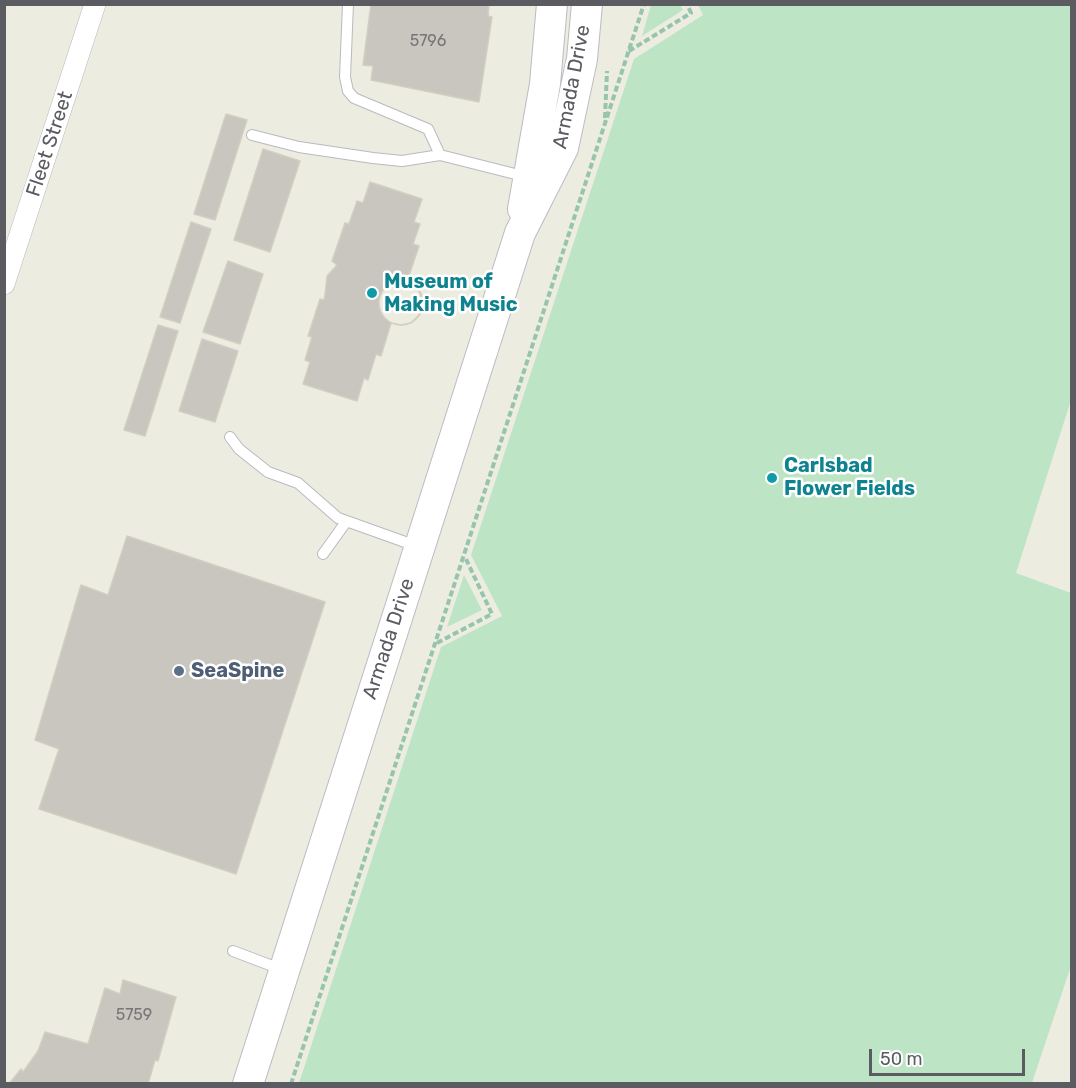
<!DOCTYPE html>
<style>
body{margin:0}
#map{position:relative;width:1076px;height:1088px;overflow:hidden;background:#edece1;font-family:Rubik,sans-serif}
canvas{display:block}
.frame{position:absolute;inset:0;border:6px solid #5a5c62;pointer-events:none}
.scale{position:absolute;left:869px;top:1049px;width:156px;height:27px;box-sizing:border-box;border:3px solid #5a5c62;border-top:0;padding-left:8px;font-size:18px;line-height:21px;white-space:nowrap;color:#5a5c62;-webkit-text-stroke:4px #fff;paint-order:stroke}
</style>
<div id="map">
<canvas width="1076" height="1088"></canvas>
<div class="frame"></div>
<div class="scale">50 m</div>
</div>
<script>
const context = document.querySelector('canvas').getContext('2d');
context.lineJoin = 'round';
function paint(path, color) { context.fillStyle = color; context.fill(path, 'evenodd'); }
const toPath = rows => new Path2D(rows.map(r => 'M' + r).join(''));
function strokePath(path, color, width, dash) { context.strokeStyle = color; context.lineWidth = width; context.lineCap = dash ? 'butt' : 'round'; context.setLineDash(dash || []); context.stroke(path); }
function label(font, color, halo, rows, align = 'center') {
  context.font = font + ' Rubik,sans-serif'; context.lineWidth = 5; context.setLineDash([]); context.textBaseline = 'middle'; context.strokeStyle = halo; context.fillStyle = color; for (const [text, x, y, turn = 0] of rows) {
    context.save(); context.translate(x, y); context.rotate((+turn || 0) * Math.PI / 180); context.textAlign = isNaN(turn) ? turn : align; if (halo) context.strokeText(text, 0, 0); context.fillText(text, 0, 0); context.restore();
  }
}
const green = toPath([
 [651,5,680,5,683,10,642,36],
 [698,5,1071,5,1071,400,1016,573,1071,593,1072,963,1032,1083,299,1083,441,647,502,616,471,555,634,59,703,15],
 [464,575,482,610,447,627]
]);
const building = toPath([
 [371,4,489,4,488,16,492,17,479,102,371,80,373,66,363,65,371,4],
 [226,114,247,120,215,220,194,214,226,114],
 [263,149,300,161,270,252,234,240,263,149],
 [370,182,422,199,414,222,420,224,413,244,419,246,407,282,419,291,423,303,419,315,411,323,401,325,391,323,381,356,376,354,368,380,364,378,357,401,303,384,310,362,305,360,312,337,308,336,320,299,324,300,325,295,327,276,337,265,332,261,345,223,349,224,357,201,363,203,370,182],
 [191,222,211,229,180,323,160,317,191,222],
 [228,261,263,274,240,344,203,332,228,261],
 '379 303a22 22 0 1 1 44 0a22 22 0 1 1-44 0Z',
 [158,325,178,331,145,436,124,430,158,325],
 [202,339,238,351,215,422,179,411,202,339],
 [127,536,325,602,236,874,39,809,59,749,35,740,81,585,108,595,127,536],
 [123,980,176,997,158,1061,155,1060,148,1084,9,1084,21,1069,23,1072,38,1051,45,1032,88,1044,105,988,120,994,123,980]
]);
const path = toPath([
 [629,51,691,13,687,4],
 [605,118,607,71],
 [437,643,492,614,465,557],
 [291,1084,644,4]
]);
const service = toPath([
 [348,4,345,77,348,91,354,98,428,129,440,155],
 [252,135,299,147,373,158,402,161,440,155,527,177],
 [230,437,239,449,268,472,298,483,338,518,419,547],
 [323,554,346,522],
 [233,951,283,970]
]);
const minor = toPath([
 [4,284,95,4]
]);
const secondary = toPath([
 [523,209,545,84,552,4],
 [248,1084,520,233,563,148,582,59,587,4]
]);
const markers = [
 [372,293,6,"#0f9aa8"],
 [772,478,6,"#0f9aa8"],
 [179,671,6,"#5c6f8a"]
];
const numberNames = [
 ["5796",428,41],
 ["5759",134,1015]
];
const streetNames = [
 ["Armada Drive",572,87,-79],
 ["Fleet Street",50,144,-72],
 ["Armada Drive",389,639,-72]
];
const cultureNames = [
 ["Museum of",384,282],
 ["Making Music",384,305],
 ["Carlsbad",784,466],
 ["Flower Fields",784,489]
];
const serviceNames = [
 ["SeaSpine",191,671]
];
paint(green, '#bde5c5');
paint(building, '#c8c6be');
strokePath(building, '#d1cfc0', 1.5);
strokePath(service, '#b9bac0', 12);
strokePath(minor, '#b9bac0', 22);
strokePath(secondary, '#babcc3', 32);
strokePath(path, '#96c5ac', 4, [6, 3]);
strokePath(service, '#fff', 10);
strokePath(minor, '#fff', 21);
strokePath(secondary, '#fff', 30);
for (const [x, y, r, color] of markers) { const dot = new Path2D(); dot.arc(x, y, r, 0, 2 * Math.PI); context.fillStyle = color; context.fill(dot); strokePath(dot, '#fff', 2); }
label('16px', '#767679', null, numberNames);
label('20px', '#5a5c62', '#fff', streetNames);
label('bold 20px', '#0d838f', '#fff', cultureNames, 'left');
label('bold 20px', '#4e5e75', '#fff', serviceNames, 'left');
</script>
